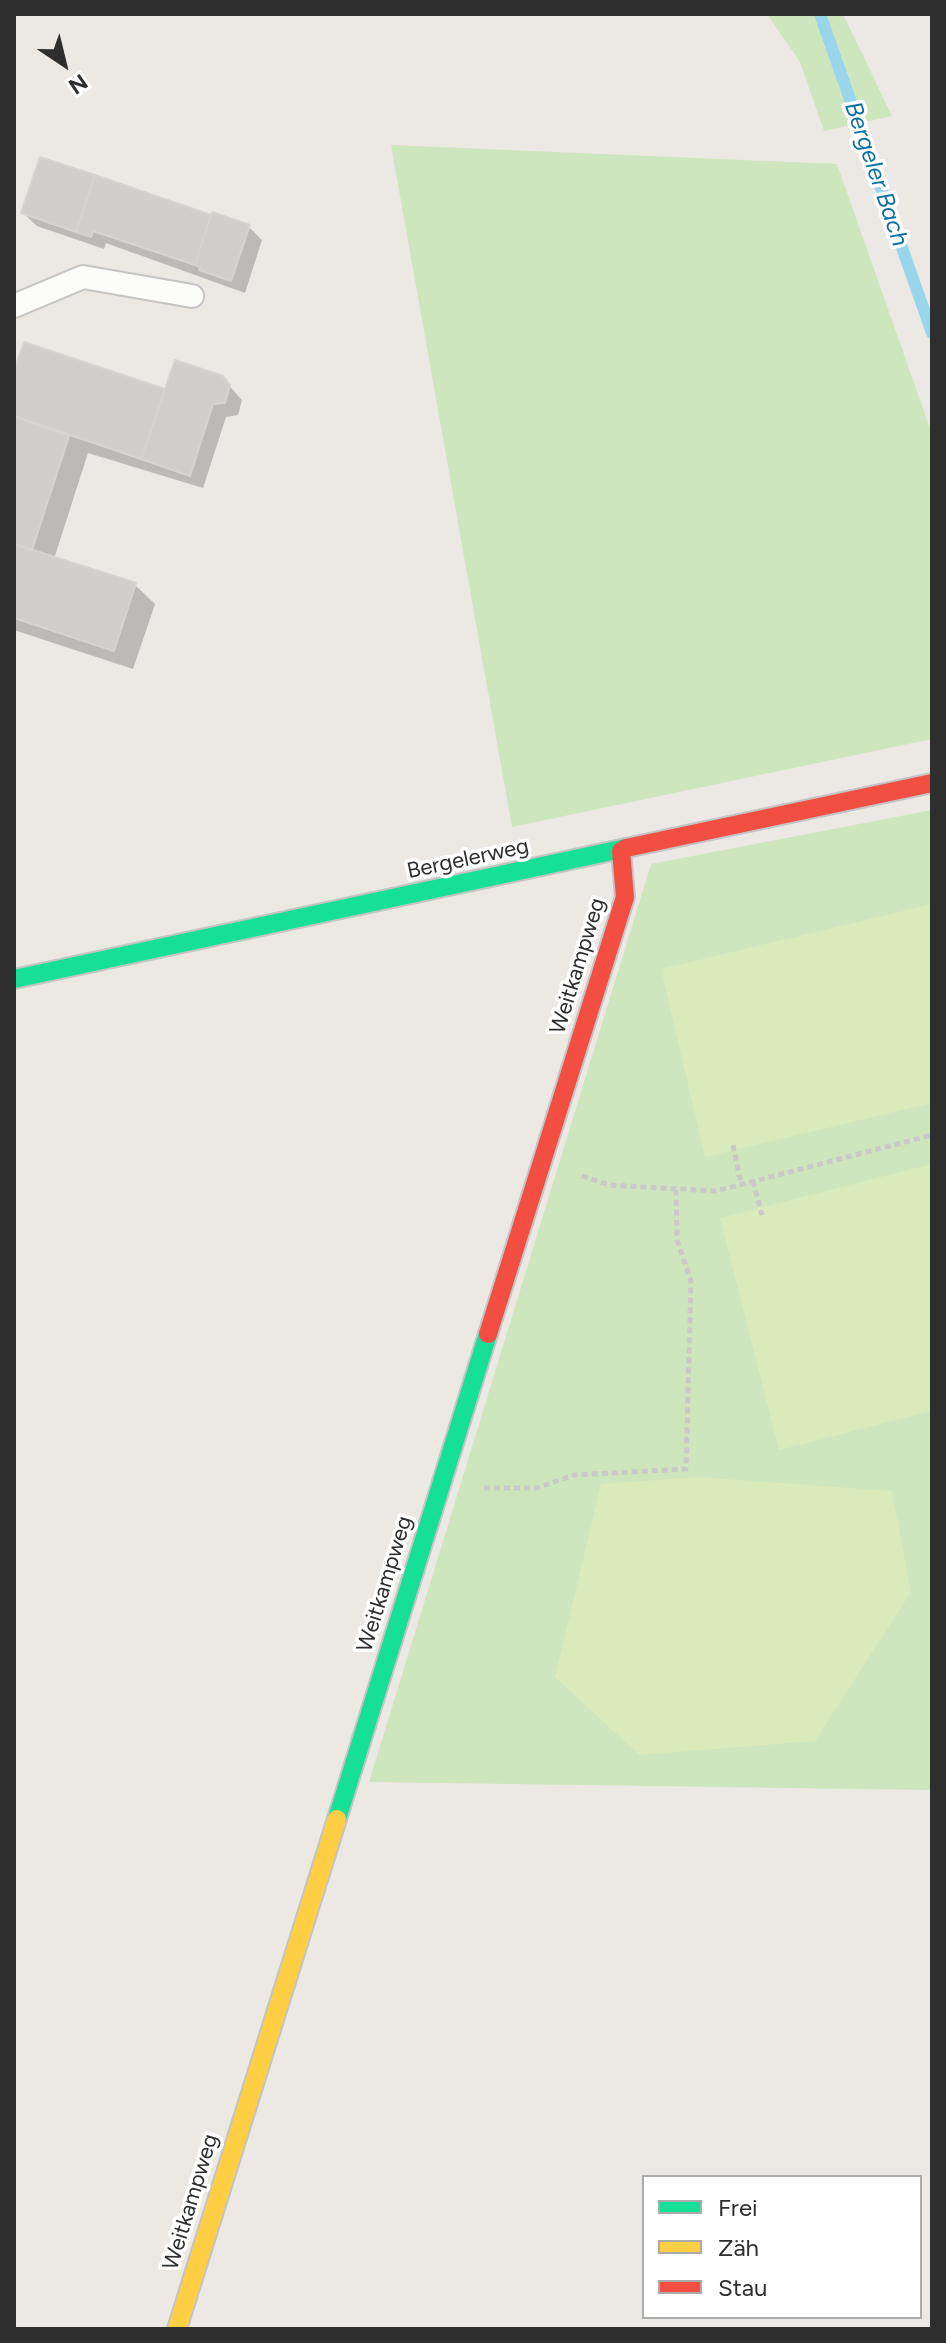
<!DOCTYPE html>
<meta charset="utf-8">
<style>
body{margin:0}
#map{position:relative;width:946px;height:2343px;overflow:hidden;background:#ece8e4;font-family:Figtree,sans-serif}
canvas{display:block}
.frame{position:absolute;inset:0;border:16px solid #2e2e2e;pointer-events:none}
.legend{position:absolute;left:642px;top:2175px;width:280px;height:144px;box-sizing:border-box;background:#fff;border:2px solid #ababab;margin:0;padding:10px 14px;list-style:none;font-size:24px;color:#2e2e2e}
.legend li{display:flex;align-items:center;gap:16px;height:40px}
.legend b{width:40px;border:2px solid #ababab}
.north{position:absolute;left:24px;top:24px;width:80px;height:80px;-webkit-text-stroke:6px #fff;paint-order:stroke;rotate:145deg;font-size:22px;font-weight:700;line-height:32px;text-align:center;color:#2e2e2e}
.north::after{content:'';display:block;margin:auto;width:28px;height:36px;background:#2e2e2e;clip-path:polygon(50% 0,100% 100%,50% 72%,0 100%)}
</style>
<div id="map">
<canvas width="946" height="2343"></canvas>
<div class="frame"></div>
<ul class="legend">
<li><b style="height:10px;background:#16e098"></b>Frei</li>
<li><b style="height:10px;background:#ffcf43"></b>Zäh</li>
<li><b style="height:10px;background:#f24e42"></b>Stau</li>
</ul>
<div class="north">N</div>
</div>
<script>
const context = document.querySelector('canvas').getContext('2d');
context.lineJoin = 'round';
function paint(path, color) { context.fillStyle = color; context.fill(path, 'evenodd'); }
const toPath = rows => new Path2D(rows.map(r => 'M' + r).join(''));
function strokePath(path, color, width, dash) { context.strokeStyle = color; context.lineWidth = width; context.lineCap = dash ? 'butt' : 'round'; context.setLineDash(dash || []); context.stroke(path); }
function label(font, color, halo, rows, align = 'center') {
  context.font = font + ' Figtree,sans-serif'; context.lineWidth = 7; context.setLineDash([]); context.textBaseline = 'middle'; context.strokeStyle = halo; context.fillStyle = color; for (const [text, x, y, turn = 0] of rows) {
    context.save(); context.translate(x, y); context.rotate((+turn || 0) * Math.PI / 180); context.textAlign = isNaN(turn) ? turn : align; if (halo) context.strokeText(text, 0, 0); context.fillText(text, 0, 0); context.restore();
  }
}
const green = toPath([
 [767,14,843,14,892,116,824,131,800,62],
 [391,145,837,164,932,434,932,739,512,827],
 [932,810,932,1790,369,1782,651,864]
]);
const pitch = toPath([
 [932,904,932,1103,705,1157,661,969],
 [932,1164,932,1411,779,1450,720,1218],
 [698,1477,892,1491,911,1592,815,1741,639,1755,555,1677,601,1484]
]);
const shadow = toPath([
 [42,159,213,218,249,227,262,240,245,293,106,243,104,249,37,226,23,213],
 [25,345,166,391,222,378,242,400,238,415,226,417,203,488,88,453,54,559,135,585,155,604,133,669,14,630,14,377]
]);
const stream = toPath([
 [820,14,932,333]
]);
const building = toPath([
 [40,157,95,175,76,232,21,213,40,157],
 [95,175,211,215,195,265,93,231,91,237,76,232,95,175],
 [212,212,250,225,231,281,199,270,200,267,195,265,212,212],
 [24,342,165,389,141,459,14,416,14,371,24,342],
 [175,360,223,376,230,385,225,403,213,404,190,476,141,459,175,360],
 [14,416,69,436,32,550,14,544,14,416],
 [14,544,136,583,114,651,14,618,14,544]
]);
const path = toPath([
 [733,1145,741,1184],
 [582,1176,609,1185,716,1191,932,1135],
 [753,1181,762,1215],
 [484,1488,537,1488,574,1475,686,1469,691,1281,677,1240,676,1189]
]);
const lane = toPath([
 [14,306,83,277,192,296]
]);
const fast = toPath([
 [14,979,626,848],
 [337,1819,488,1334]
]);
const slow = toPath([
 [177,2329,337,1819]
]);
const jam = toPath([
 [626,848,932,783],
 [488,1334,625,897,621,851]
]);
const streetNames = [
 ["Bergelerweg",468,859,-12],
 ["Weitkampweg",578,966,-73],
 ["Weitkampweg",385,1584,-73],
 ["Weitkampweg",191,2202,-73]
];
const waterNames = [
 ["Bergeler Bach",876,174,71]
];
paint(green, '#cee6be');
paint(pitch, '#d9eabb');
paint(shadow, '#0003');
strokePath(stream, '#99d6ec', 12);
paint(building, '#d1cecb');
strokePath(building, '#d7d4d0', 2);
strokePath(lane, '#c5c4c5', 26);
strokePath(fast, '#c5c4c5', 22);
strokePath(slow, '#c5c4c5', 22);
strokePath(jam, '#c5c4c5', 22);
strokePath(path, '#c9c9c8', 5, [6, 4]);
strokePath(lane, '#fcfcfb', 22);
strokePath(fast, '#16e098', 18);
strokePath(slow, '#ffcf43', 18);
strokePath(jam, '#f24e42', 18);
label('22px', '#2e2e2e', '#fff', streetNames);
label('italic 24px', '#0d6fa3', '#fff', waterNames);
</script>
